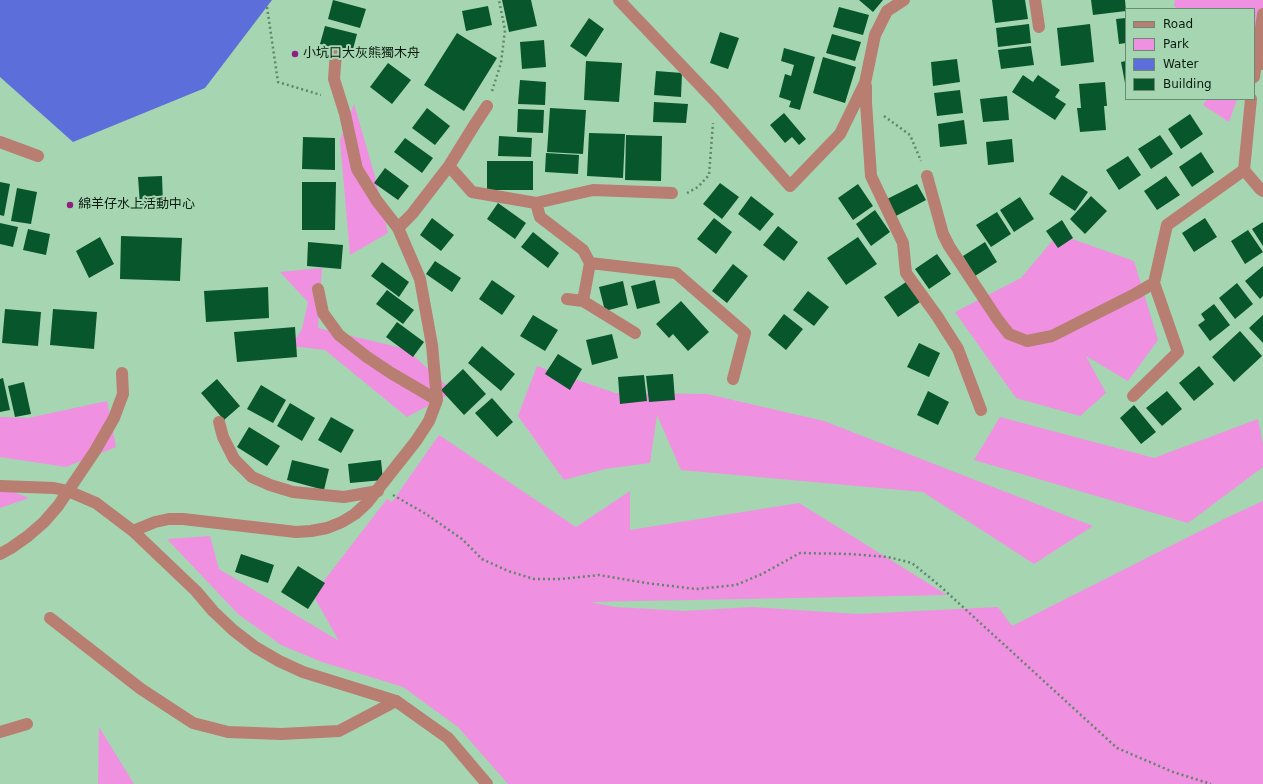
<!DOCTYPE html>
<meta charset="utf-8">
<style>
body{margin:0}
#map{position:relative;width:1263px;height:784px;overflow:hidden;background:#a6d5b2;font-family:"DejaVu Sans",sans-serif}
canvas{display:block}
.legend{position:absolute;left:1125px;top:8px;width:130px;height:92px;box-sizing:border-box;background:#a6d5b2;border:1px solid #688b71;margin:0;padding:5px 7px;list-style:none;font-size:12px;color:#0a1c10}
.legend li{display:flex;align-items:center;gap:8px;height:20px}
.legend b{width:20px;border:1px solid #688b71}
</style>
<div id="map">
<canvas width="1263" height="784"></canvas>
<ul class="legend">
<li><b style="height:5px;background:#b77e71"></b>Road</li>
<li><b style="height:11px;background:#ef91e0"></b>Park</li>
<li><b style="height:11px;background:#5b6eda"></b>Water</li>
<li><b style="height:11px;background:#08562c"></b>Building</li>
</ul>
</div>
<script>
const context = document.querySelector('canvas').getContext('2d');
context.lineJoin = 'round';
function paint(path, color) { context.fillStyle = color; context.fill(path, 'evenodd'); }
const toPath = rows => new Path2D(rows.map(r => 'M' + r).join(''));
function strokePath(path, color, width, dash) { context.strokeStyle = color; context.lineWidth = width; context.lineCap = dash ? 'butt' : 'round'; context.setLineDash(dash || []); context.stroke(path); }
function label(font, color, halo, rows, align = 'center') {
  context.font = font + ' "DejaVu Sans","Noto Sans TC",sans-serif'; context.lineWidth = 4; context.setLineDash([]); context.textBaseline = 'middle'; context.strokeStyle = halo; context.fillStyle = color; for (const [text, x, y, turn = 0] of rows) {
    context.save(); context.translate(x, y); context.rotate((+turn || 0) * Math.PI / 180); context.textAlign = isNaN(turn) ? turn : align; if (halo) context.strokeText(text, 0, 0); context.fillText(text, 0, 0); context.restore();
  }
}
const green = toPath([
 [1175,0,1263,0,1263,30,1254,33,1254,9,1178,9,1174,6],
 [1207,99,1237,99,1229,122,1203,105],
 [354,104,374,173,388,233,350,255,340,140],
 [1058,234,1134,261,1158,340,1128,381,1086,356,1106,393,1080,416,1016,398,955,312,1021,278],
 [322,268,318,328,406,349,454,392,407,417,325,350,291,346,302,329,308,302,280,272],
 [537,366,615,393,707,394,824,421,1093,526,1034,564,923,492,681,470,657,415,650,463,605,469,564,480,518,416],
 [107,401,116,447,66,467,0,457,0,417,28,418],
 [1000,417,1154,458,1258,419,1263,445,1263,467,1188,523,974,460],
 [439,435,576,527,630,491,630,530,799,503,947,595,589,602,616,607,684,611,752,607,858,614,998,607,1012,626,1226,518,1263,501,1263,784,508,784,458,727,403,687,322,662,281,645,238,614,167,539,210,536,219,569,339,641,313,595,387,499,392,502],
 [0,487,29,498,0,508],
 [99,727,134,784,98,784]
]);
const water = toPath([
 [0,0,272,0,205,88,73,142,0,77]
]);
const building = toPath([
 [333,0,366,9,360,28,328,19],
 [502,0,531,0,537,26,509,32],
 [859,0,883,0,873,12],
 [992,0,1025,0,1028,19,995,23],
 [1091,0,1125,0,1126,11,1093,15],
 [488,6,492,25,466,31,462,11],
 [839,7,869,15,863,35,833,27],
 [589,18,604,29,586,57,570,46],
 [1126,18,1126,43,1119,44,1116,19],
 [1029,24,1031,43,998,47,996,28],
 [1090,24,1094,62,1061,66,1057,28],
 [325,26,357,34,352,53,320,44],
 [720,32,739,38,728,69,710,63],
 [457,33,497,58,464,111,424,85],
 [832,34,861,42,855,61,826,53],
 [544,40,546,67,522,69,520,42],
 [1031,46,1034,65,1001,69,998,50],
 [784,48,815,57,800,110,789,107,791,101,779,97,785,74,791,76,794,65,781,61],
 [823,57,856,67,845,103,813,93],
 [957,59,960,82,933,86,931,62],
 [586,61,622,63,619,102,584,100],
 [1126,61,1126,83,1125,83,1121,62],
 [388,63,411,80,392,104,370,87],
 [656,71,682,73,681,97,654,95],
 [1023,75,1033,82,1038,75,1060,90,1055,97,1066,104,1055,120,1012,92],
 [520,80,546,82,545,105,518,104],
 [1105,82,1107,106,1104,106,1106,130,1080,132,1077,108,1081,108,1079,84],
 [960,90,963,113,937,116,934,93],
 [1007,96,1009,120,983,122,980,99],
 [654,102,688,104,686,123,653,122],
 [427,108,450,126,435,145,412,128],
 [550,108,586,110,583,154,547,152],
 [518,109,544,110,543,133,517,132],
 [784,113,806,139,799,145,792,137,785,143,770,125],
 [1190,114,1203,134,1181,149,1168,129],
 [964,120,967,144,940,147,938,124],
 [589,133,625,134,623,178,587,176],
 [626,135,662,136,661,181,625,180],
 [1160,135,1173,154,1151,169,1138,149],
 [499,136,532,138,531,157,498,156],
 [303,137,335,138,335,170,302,169],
 [405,138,433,158,422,173,394,152],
 [1012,139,1014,162,988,165,986,142],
 [1201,152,1214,172,1192,187,1179,167],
 [546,153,579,155,578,174,545,172],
 [1128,156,1141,175,1119,190,1106,170],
 [487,161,533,161,533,190,487,190],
 [385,168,409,186,398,200,374,183],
 [1062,175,1088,192,1075,211,1049,194],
 [162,176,163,204,140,205,138,177],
 [1166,176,1180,195,1157,210,1144,191],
 [0,182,10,184,4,216,0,215],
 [302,182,336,182,335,230,302,230],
 [720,183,739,197,722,219,703,204],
 [858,184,873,206,853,220,838,198],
 [917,184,926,200,896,216,887,199],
 [17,188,37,192,31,224,11,221],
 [751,196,774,214,760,231,738,214],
 [1091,196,1107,211,1085,234,1070,219],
 [1020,197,1034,219,1014,232,1000,210],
 [498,203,526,223,515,239,487,219],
 [875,210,890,232,871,246,856,224],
 [997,212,1011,234,991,247,976,225],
 [432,218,454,235,441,251,420,235],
 [714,218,732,232,716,254,697,239],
 [1205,218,1217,237,1194,252,1182,233],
 [1062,220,1073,238,1058,248,1046,231],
 [1263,222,1263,246,1252,229],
 [0,223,18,227,13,247,0,244],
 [778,226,798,242,784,261,763,245],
 [28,229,50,234,46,255,23,250],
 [1248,230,1263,252,1245,264,1231,241],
 [533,232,559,253,548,268,521,247],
 [121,236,182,238,180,281,120,279],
 [100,237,114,264,89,278,76,251],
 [858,237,877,264,846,285,827,258],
 [308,242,343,245,341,269,307,266],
 [985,242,997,262,975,276,963,256],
 [937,254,951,274,929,289,915,269],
 [435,261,461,278,452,292,426,274],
 [382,262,409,282,399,297,371,276],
 [733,264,748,276,727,303,712,291],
 [1263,266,1263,296,1260,299,1245,281],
 [492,280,515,296,502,315,479,299],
 [655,280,660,303,637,309,631,286],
 [623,281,628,305,605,311,599,287],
 [906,282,920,302,898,317,884,297],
 [1237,283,1253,304,1235,319,1219,298],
 [268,287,269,318,206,322,204,291],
 [387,290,414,310,403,324,376,304],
 [808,291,829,307,814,326,793,310],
 [681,301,709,332,688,351,673,334,669,338,656,324],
 [1214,304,1230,325,1210,341,1198,325,1205,320,1201,314],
 [5,309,41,312,38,346,2,343],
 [53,309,97,312,94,349,50,345],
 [784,314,803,329,786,350,768,335],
 [533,315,558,330,545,351,520,336],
 [1263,315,1263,343,1249,328],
 [397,322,424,342,413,357,386,337],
 [295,327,297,357,237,362,234,332],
 [1240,331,1262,356,1234,382,1212,357],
 [612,334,618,358,592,365,586,340],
 [919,343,940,353,929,377,907,367],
 [482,346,515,374,501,391,468,363],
 [558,354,582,369,570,390,545,374],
 [1199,366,1214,384,1194,401,1179,383],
 [463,369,486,394,464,415,441,390],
 [673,374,675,400,649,402,646,376],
 [644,375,647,401,620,404,618,377],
 [3,378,10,410,0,412,0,379],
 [217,379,240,406,224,420,201,393],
 [24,382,31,414,15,417,8,386],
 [261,385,286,400,273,423,247,409],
 [928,391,949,402,938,425,917,415],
 [1167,391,1182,409,1162,426,1146,408],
 [492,398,513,422,497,437,475,413],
 [290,403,315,418,302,441,277,426],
 [1134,405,1156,432,1141,444,1120,418],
 [331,417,354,430,341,453,318,440],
 [249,427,280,446,267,466,237,447],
 [292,460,329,469,324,490,287,480],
 [381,460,383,480,350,483,348,464],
 [241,554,274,565,268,583,235,572],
 [298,566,325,583,308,609,281,592]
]);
const path = toPath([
 [267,7,278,82,321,95],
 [492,91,501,63,505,30,499,0],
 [884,116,910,135,921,161],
 [687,193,698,187,709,175,713,123],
 [393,495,426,514,462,539,482,559,508,571,534,579,560,579,599,575,646,583,696,589,736,585,762,574,800,553,850,554,888,557,912,563,940,586,1117,748,1173,772,1211,784]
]);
const lane = toPath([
 [219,422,223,437,234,459,252,477,270,485,293,492,344,497,378,491],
 [50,618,141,689,193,723,228,732,281,734,339,731,396,701]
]);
const street = toPath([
 [619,0,715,101,790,186,840,134,865,83,875,35,887,11,904,0],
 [1035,0,1039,27],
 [1256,63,1263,14],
 [1254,77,1256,63,1263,64],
 [866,86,866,103,871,176,903,243,906,273,937,316,958,349,981,410],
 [0,142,38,156],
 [449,166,475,124,487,106],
 [1244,170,1260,189,1263,191],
 [927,176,943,234,949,246,998,320,1009,334,1027,341,1052,336,1135,294,1154,283,1167,225,1244,170,1251,99],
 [536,203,593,190,672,193],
 [398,228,412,214,449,166,472,192,536,203,540,217,583,250,590,263,583,301,567,299],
 [590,263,676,273,745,333,733,379],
 [318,289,323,313,339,335,367,357,391,373,437,400],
 [583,301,635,333],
 [1133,396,1178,352,1154,283],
 [0,486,54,488,68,491,96,503,133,531,196,591,213,611,233,630,255,647,279,661,303,672,396,701,448,738,487,784],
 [133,531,155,522,169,519,183,519,296,532,311,531,327,528,342,522,355,514,367,503,416,441,429,421,437,400,432,345,420,279,398,228,377,201,357,169,345,114,334,79,336,52],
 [0,554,11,548,28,536,44,522,58,506,95,451,114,418,123,394,122,373],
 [0,732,27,724]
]);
const markers = [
 [295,54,4,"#8e2083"],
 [70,205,4,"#8e2083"]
];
const poiNames = [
 ["小坑口大灰熊獨木舟",303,54],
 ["綿羊仔水上活動中心",78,205]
];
paint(green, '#ef91e0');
paint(water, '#5b6eda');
paint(building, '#08562c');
strokePath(path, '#61846b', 2.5, [2, 3]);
strokePath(lane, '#b77e71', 12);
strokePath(street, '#b77e71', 12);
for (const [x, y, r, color] of markers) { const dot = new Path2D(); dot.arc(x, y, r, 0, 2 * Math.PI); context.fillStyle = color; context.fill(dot); strokePath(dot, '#a6d5b2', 1.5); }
label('13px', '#0a1c10', '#a6d5b2', poiNames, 'left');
</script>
